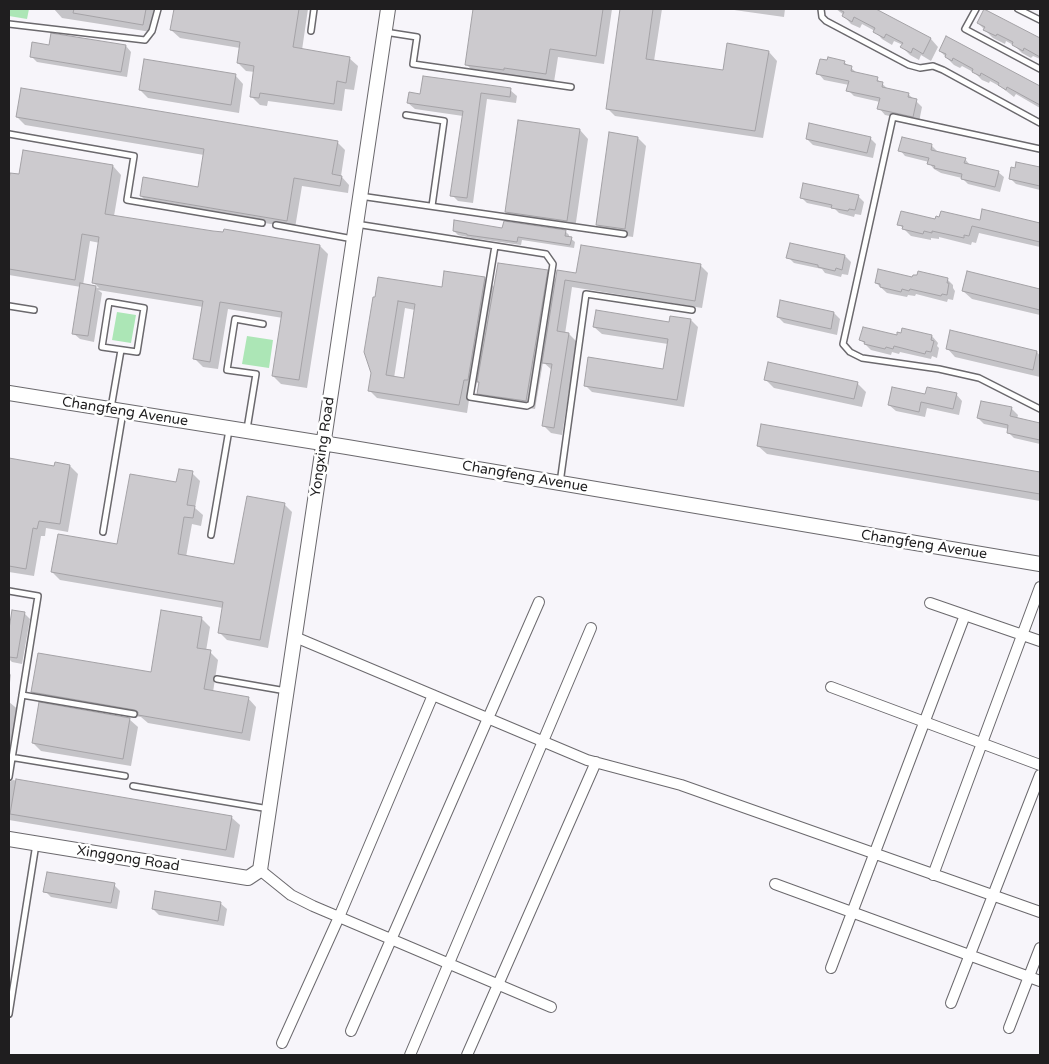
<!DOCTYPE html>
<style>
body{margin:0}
#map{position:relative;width:1049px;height:1064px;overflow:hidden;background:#f7f5fa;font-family:"Varela Round",sans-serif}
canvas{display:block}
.frame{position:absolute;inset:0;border:10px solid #1f1e1f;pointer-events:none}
</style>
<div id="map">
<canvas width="1049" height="1064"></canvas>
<div class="frame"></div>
</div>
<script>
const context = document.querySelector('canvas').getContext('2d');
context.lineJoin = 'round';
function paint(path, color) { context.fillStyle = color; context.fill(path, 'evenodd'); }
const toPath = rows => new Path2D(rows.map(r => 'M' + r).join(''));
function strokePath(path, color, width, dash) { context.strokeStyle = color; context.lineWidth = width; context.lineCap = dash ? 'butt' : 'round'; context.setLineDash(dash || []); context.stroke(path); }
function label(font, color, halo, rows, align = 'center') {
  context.font = font + ' "Varela Round",sans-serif'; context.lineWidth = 5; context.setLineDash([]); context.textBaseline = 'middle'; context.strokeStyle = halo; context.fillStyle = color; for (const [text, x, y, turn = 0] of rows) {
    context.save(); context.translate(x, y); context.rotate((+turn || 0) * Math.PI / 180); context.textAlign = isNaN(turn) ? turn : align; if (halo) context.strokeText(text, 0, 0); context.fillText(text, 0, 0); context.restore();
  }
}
const green = toPath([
 [9,9,29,9,27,19,9,16],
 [117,312,136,315,131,343,112,340],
 [247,336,273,340,269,368,242,364]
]);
const shadow = toPath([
 [54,9,155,9,151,32,62,18],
 [175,9,308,9,302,50,349,58,358,66,354,90,345,89,342,111,268,101,267,106,260,105,251,96,255,72,246,71,238,63,240,48,180,38,171,30],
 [475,9,612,9,604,64,558,57,554,82,512,76,512,78,475,73,466,64],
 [621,9,662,9,654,61,724,71,769,52,777,61,763,138,615,116,607,108],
 [727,9,785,9,784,17],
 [836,9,873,9,931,39,938,47,931,61,921,55,919,60,910,55,902,47,903,45,894,41,892,45,882,39,875,31,862,24,860,28,851,24,844,16,844,15],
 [985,10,1040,39,1040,59,1033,56,1031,58,1022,53,1015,46,1006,41,1005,44,993,38,978,23],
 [947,38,1040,88,1040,108,1016,94,1014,97,1001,87,990,81,989,83,982,80,975,73,962,66,960,68,954,65,940,51],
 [126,46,131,52,127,77,37,62,31,56,50,47],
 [844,62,857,73,877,79,889,90,908,94,916,101,922,107,919,122,885,115,879,108,880,102,854,96,848,90,849,85,824,80,818,73],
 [235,75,243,84,239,113,148,98,140,90],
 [510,90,517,96,516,103,487,99,473,203,458,201,452,195,463,116,415,109,408,103,421,95],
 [17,117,337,142,345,150,341,176,349,185,348,193,302,186,295,228,149,204,141,196,199,188,204,155,25,125],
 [519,121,580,130,588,139,575,229,515,220,506,212],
 [638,138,646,146,633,237,606,233,597,224],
 [870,138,876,144,873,158,813,145,807,139],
 [931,145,937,151,936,152,965,159,970,165,998,172,1004,177,1000,192,968,184,962,178,941,173,934,169,929,163,929,162,905,156,900,150],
 [24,152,113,166,121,175,114,216,213,233,320,246,328,254,307,388,281,384,273,376,283,318,228,309,218,369,203,367,195,359,203,307,98,290,102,293,94,342,80,339,73,333,81,287,9,275,9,188,11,174,20,176],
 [90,241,100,243,93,282,99,288,83,285],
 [1017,163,1040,169,1040,190,1016,184,1010,178,1016,170],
 [858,196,864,202,861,215,855,214,854,217,839,213,835,209,807,203,801,197],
 [983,211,1040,224,1040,247,979,233,976,243,972,242,971,245,939,237,939,239,931,238,931,240,911,236,899,224,936,221,981,221],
 [503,229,565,231,569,235,569,237,575,242,574,248,522,240,521,245,472,238,458,235,454,231],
 [791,244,845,256,851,262,848,275,842,274,841,277,825,273,822,269,794,263,788,257],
 [700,265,708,273,702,308,572,287,565,334,569,334,577,342,562,435,551,433,543,425,552,370,543,362,535,409,487,402,479,393,480,383,477,380,476,387,471,387,467,413,377,398,369,390,372,373,374,299,443,288,445,272,485,278,495,288,547,272,556,281,577,274],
 [405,308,415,310,405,379,394,378],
 [968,273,1040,290,1040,315,972,299,963,291],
 [913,279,947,279,953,285,953,288,955,291,953,300,948,299,947,302,916,294,915,296,908,295,907,297,887,293,876,283],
 [781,302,834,313,840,319,837,335,784,323,778,317],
 [671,317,691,320,698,327,684,407,592,392,585,385,664,370,668,344,602,334,594,327,670,323],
 [951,332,1037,352,1040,356,1040,377,955,357,947,348],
 [898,336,932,336,938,343,937,346,939,348,937,358,932,356,931,359,900,352,899,354,892,352,891,355,871,350,861,340],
 [765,379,857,383,866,392,862,407,774,388],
 [956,394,962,401,959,415,927,408,925,417,896,411,889,405,926,396],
 [982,402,1012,409,1018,415,1017,419,1040,424,1040,444,1014,438,1008,432,1009,429,984,424,978,418],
 [762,426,1040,473,1040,501,767,454,758,446],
 [9,459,55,468,70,466,78,474,68,532,46,528,45,536,41,536,34,576,9,572],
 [192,473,200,481,195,508,203,515,201,526,192,524,186,557,235,566,284,504,292,512,268,648,227,640,219,632,223,608,60,580,52,572,118,545,177,484],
 [13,611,24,613,30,619,22,664,12,662,9,659,9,637],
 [202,619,210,627,206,651,210,652,218,660,213,692,248,698,256,707,250,741,148,723,141,717,41,700,33,692,152,674],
 [9,672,11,675,9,691],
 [9,702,20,711,13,747,9,746],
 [129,719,138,727,131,766,41,751,33,743],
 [13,780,231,817,240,825,234,858,9,820,9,782],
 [114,885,120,891,117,909,51,897,45,891],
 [220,903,227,909,224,926,159,915,153,909]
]);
const building = toPath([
 [74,9,146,9,143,25,73,13,74,9],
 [174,9,299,9,293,47,350,57,346,83,337,81,334,104,260,93,259,98,250,97,254,66,237,63,240,42,170,30,174,9],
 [473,9,603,9,596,56,550,49,546,74,504,68,504,70,465,65,473,9],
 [620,9,653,9,646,59,723,70,727,43,769,51,755,131,606,109,620,9],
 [838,9,876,9,931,38,923,54,913,48,911,53,900,47,903,43,886,34,884,38,873,32,875,28,854,17,852,22,842,16,844,12,838,9],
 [984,9,1040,38,1040,57,1024,48,1023,51,1012,45,1013,42,997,34,996,36,983,30,985,27,977,23,984,9],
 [51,33,126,45,121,72,30,57,32,42,49,45,51,33],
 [946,36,1040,86,1040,105,1007,87,1006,90,998,85,999,83,981,73,980,76,972,72,973,69,953,58,952,61,945,57,946,54,939,51,946,36],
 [828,57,845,61,844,64,852,66,851,71,878,77,877,81,883,82,882,87,909,93,908,97,917,99,913,117,877,109,880,98,846,91,849,81,816,74,820,59,827,60,828,57],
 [144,59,236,74,231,105,139,90,144,59],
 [423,76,511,88,510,97,481,93,467,198,450,196,463,111,407,103,409,92,420,94,423,76],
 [21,88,338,141,332,174,342,176,340,186,294,178,287,221,140,196,143,177,198,187,204,149,16,117,21,88],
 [518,120,580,129,567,221,505,212,518,120],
 [809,123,871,137,867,153,806,139,809,123],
 [609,132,638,137,625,229,596,225,609,132],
 [902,137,932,144,931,150,966,158,964,163,999,171,995,187,961,179,962,174,934,168,935,166,927,164,929,158,898,151,902,137],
 [23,150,113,165,105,214,213,231,223,232,224,229,320,245,299,380,272,376,282,312,220,302,210,362,193,359,203,301,92,283,99,237,82,234,75,280,9,269,9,180,10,173,19,174,23,150],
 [1016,162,1040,167,1040,186,1009,179,1011,167,1015,168,1016,162],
 [803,183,859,195,855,210,849,209,848,211,831,208,832,205,800,198,803,183],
 [982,209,1040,223,1040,242,972,226,969,236,964,235,964,238,932,231,932,233,924,231,923,234,902,229,903,226,897,225,901,211,935,219,936,216,939,217,941,211,980,220,982,209],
 [454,220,502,228,504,221,566,230,565,236,572,237,570,245,518,237,517,242,467,235,467,234,453,231,454,220],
 [790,243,845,255,842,270,836,268,835,271,818,267,818,265,786,258,790,243],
 [581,245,701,264,695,301,565,280,557,331,569,333,554,428,542,426,552,364,542,363,557,270,576,273,581,245],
 [498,263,548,270,526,401,477,394,479,382,477,382,498,263],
 [878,269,912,277,913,275,917,275,918,271,948,278,947,283,949,283,947,295,942,294,941,296,910,289,909,291,902,289,901,292,880,287,880,284,875,283,878,269],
 [444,271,485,277,468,380,464,380,459,405,368,391,371,373,364,352,373,297,375,297,378,277,442,287,444,271],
 [398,301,415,304,404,378,386,375,398,301],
 [967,271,1040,289,1040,310,962,291,967,271],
 [80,283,96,286,88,336,72,334,80,283],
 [780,300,834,312,831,329,777,317,780,300],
 [596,310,669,322,670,316,691,319,677,400,584,386,588,357,663,369,668,339,593,327,596,310],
 [863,327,897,335,897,332,901,333,902,328,932,335,931,340,934,341,931,352,926,351,925,354,894,346,893,349,886,347,885,349,864,344,865,342,859,340,863,327],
 [950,330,1037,351,1033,370,946,349,950,330],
 [768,362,858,382,854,399,764,380,768,362],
 [892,387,925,394,927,387,957,393,953,409,921,402,919,412,888,405,892,387],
 [981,401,1012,407,1010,416,1040,423,1040,440,1007,433,1008,425,977,418,981,401],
 [761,424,1040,472,1040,494,757,446,761,424],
 [9,458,54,466,55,462,70,465,60,524,39,521,37,529,33,528,26,569,9,566,9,458],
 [179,469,193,471,187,505,195,506,193,518,184,517,178,554,234,564,247,496,285,503,260,640,218,633,223,602,51,572,58,534,117,544,130,474,176,482,179,469],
 [12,610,25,612,17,658,9,657,9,629,12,610],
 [161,610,202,617,197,648,211,650,204,689,249,697,242,733,138,715,138,712,135,710,31,692,38,653,151,672,161,610],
 [39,702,130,718,123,759,32,743,39,702],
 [16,779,232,816,226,850,10,814,16,779],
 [47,872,115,883,111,903,43,892,47,872],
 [155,891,221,902,218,921,152,909,155,891]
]);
const lane = toPath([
 [821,9,822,17,826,21,909,65,920,68,933,66,943,70,1040,123],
 [976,9,965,29,1040,69],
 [1018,9,1040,20],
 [9,24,145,40,152,31,158,9],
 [311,31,314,9],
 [385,32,417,37,413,64,571,87],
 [406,115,444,121,432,206],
 [9,134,134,156,127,200,262,223],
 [1040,149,893,117,843,344,850,352,862,358,939,369,979,378,1040,409],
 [360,196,624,234],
 [356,224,546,254,553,264,531,404,527,406,470,397,495,246],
 [276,225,353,239],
 [109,302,144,308,137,352,102,347,109,302],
 [9,306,34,310],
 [111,408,121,350],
 [247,429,256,374,227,370,235,319,263,324],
 [560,483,586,294,692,310],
 [103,532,123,412],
 [211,535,229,430],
 [9,591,38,596,9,777],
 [217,679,286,691],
 [22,695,134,714],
 [10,757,125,776],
 [133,786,269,809],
 [9,1014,36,844]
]);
const street = toPath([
 [930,603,1040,641],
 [295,637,587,760,681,785,1040,912],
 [831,687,1040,765],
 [260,870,291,895,313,906,551,1007],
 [933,875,1040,587],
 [775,884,1040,981],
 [831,968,965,615],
 [951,1003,1040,775],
 [1009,1028,1040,948],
 [351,1031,539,602],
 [282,1043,339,917,433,695],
 [410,1055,591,628],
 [467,1055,596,762]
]);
const secondary = toPath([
 [9,393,347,447,1040,564],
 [9,839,248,878,260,870,388,9]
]);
const streetNames = [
 ["Changfeng Avenue",125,412,9],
 ["Yongxing Road",323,447,-82],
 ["Changfeng Avenue",525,477,10],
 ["Changfeng Avenue",924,545,9],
 ["Xinggong Road",128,859,9]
];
paint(green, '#ace6b6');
paint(shadow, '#0003');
paint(building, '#cccace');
strokePath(building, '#a4a2a6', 1);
strokePath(lane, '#6b696d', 8);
strokePath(street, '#6b696d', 12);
strokePath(secondary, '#6b696d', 16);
strokePath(lane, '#fff', 5);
strokePath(street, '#fff', 10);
strokePath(secondary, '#fff', 14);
label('14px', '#1f1e1f', '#fff', streetNames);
</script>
